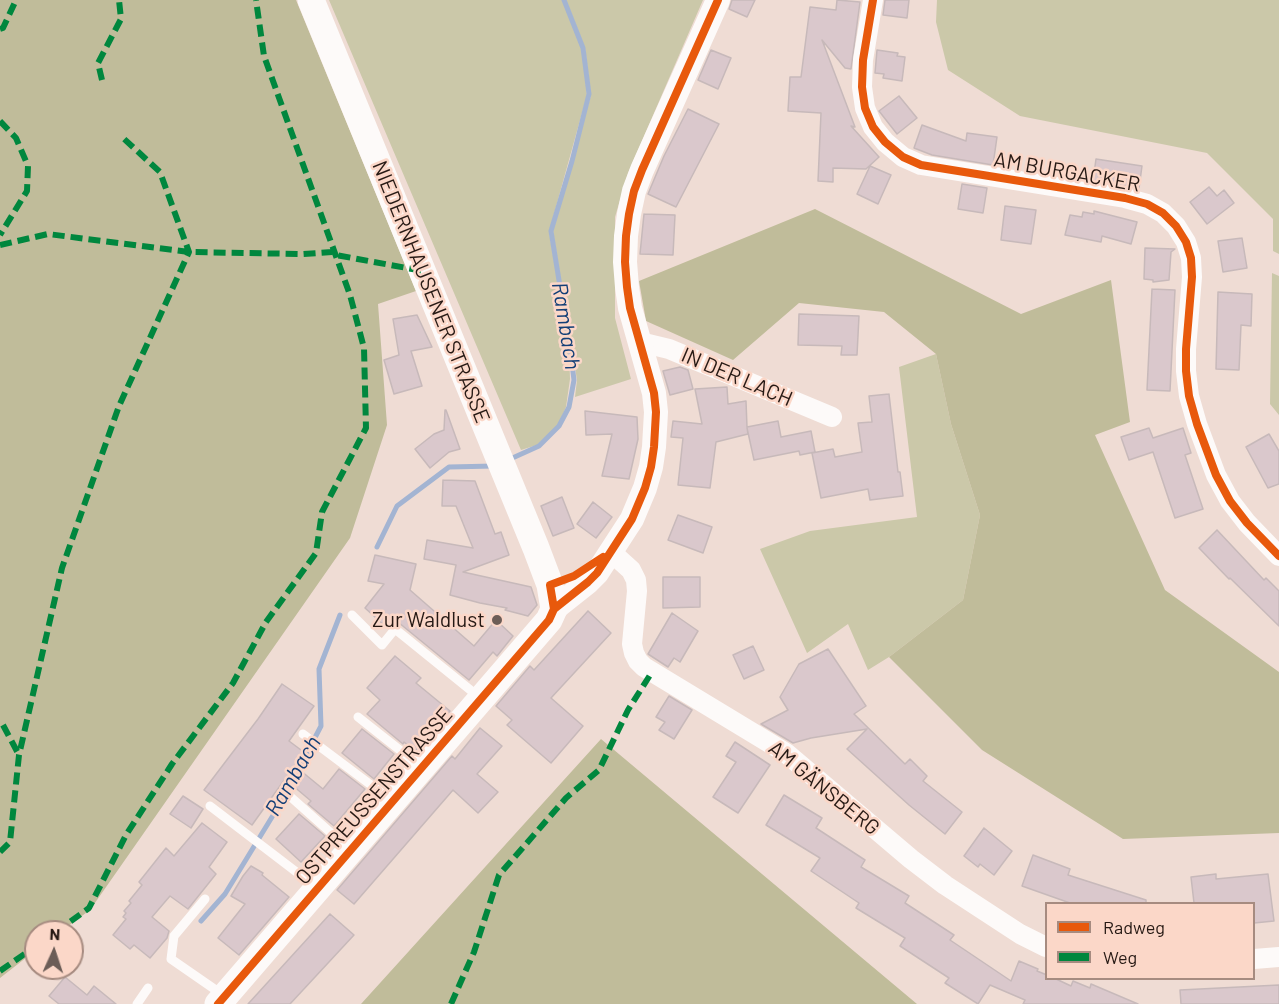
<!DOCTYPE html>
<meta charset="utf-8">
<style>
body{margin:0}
#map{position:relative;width:1279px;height:1004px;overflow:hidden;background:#efdcd4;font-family:Barlow,sans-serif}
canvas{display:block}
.legend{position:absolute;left:1045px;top:902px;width:210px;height:78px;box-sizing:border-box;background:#fbd7c8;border:2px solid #a68b80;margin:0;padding:8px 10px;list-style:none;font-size:18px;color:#261914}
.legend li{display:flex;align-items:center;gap:12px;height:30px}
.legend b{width:30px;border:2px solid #a68b80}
.north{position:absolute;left:24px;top:920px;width:60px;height:60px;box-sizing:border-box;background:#fbd7c8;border:2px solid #a68b80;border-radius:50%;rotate:3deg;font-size:16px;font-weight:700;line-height:24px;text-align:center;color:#261914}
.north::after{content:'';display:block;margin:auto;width:21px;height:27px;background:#6c5d57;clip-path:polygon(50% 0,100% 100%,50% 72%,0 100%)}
</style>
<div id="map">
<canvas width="1279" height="1004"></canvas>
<ul class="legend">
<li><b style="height:8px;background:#e8590c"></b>Radweg</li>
<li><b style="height:8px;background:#00873e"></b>Weg</li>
</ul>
<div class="north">N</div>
</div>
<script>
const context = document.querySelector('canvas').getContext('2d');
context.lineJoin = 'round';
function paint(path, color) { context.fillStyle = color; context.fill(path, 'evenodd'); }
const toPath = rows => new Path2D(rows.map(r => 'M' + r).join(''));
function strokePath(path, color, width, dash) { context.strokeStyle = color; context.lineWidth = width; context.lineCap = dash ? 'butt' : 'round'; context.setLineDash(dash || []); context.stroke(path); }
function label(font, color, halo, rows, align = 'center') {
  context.font = font + ' Barlow,sans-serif'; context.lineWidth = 5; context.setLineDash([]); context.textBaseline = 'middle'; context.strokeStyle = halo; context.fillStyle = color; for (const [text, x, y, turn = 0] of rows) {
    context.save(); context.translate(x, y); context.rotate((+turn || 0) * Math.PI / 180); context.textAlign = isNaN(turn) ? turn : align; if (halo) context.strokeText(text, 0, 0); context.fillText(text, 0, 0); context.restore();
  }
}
const green = toPath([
 [329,0,562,0,582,49,587,95,549,232,569,348,570,379,566,407,558,426,537,445,521,450],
 [566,0,703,0,628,173,615,217,615,318,631,379,575,397,577,380,553,231,591,95,585,48],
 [937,0,1279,0,1279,254,1273,251,1273,219,1207,153,1020,116,948,70,936,22],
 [1272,273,1279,276,1279,415,1270,404],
 [936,354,951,424,980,515,963,600,889,657,868,670,848,624,807,653,760,549,810,531,917,517,899,367]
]);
const forest = toPath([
 [0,0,296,0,416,291,378,304,387,425,350,538,90,910,60,932,36,932,36,950,0,978],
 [815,209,1021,314,1111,280,1130,422,1095,435,1165,590,1279,672,1279,833,1123,839,982,750,889,657,963,600,980,515,951,424,936,354,884,312,799,303,733,360,646,321,639,281],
 [601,739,917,1004,361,1004]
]);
const stream = toPath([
 [508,460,539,446,559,426,569,407,574,380,570,348,551,231,572,161,589,94,583,48,564,0],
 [377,547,397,506,449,467,494,466],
 [201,921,225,894,283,799,321,726,319,669,340,615]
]);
const building = toPath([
 [732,0,755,0,747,17,729,9,732,0],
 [837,0,860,2,851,69,845,68,822,40,855,127,851,126,879,157,866,169,833,168,833,182,818,181,821,113,788,111,790,77,801,77,810,7,836,10,837,0],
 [885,0,909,0,907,18,883,15,885,0],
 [711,50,731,58,718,89,698,80,711,50],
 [877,50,898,53,897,56,905,57,902,81,883,78,884,74,875,73,877,50],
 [899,96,917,118,897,134,879,111,899,96],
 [688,109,719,124,676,207,648,194,664,156,688,109],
 [922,125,966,141,967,133,997,137,993,165,932,155,914,148,922,125],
 [1096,159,1142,166,1139,188,1093,181,1096,159],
 [870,166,891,175,878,204,857,194,870,166],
 [962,184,987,188,983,213,958,209,962,184],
 [1209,187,1217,196,1224,190,1234,203,1207,224,1190,202,1209,187],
 [1005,206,1036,210,1031,244,1001,240,1005,206],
 [1094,211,1137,222,1131,244,1102,236,1101,242,1065,235,1070,215,1082,217,1083,212,1094,214,1094,211],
 [644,214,675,215,673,255,640,254,644,214],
 [1242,238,1247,268,1223,272,1218,241,1242,238],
 [1145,248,1175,249,1171,252,1169,280,1153,282,1153,280,1144,279,1145,248],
 [1152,289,1175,290,1170,391,1147,390,1152,289],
 [1218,292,1252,294,1251,326,1241,325,1239,370,1216,369,1218,292],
 [799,314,859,316,857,355,841,355,842,346,798,345,799,314],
 [417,315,432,347,411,351,422,386,394,394,384,360,399,355,393,319,417,315],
 [680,367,688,370,693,389,670,395,663,371,680,367],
 [727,387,728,404,746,401,747,427,778,421,781,437,811,431,815,452,800,455,799,451,754,460,747,428,748,434,716,442,710,488,678,485,683,438,671,437,673,421,702,424,695,389,727,387],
 [889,394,898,472,900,472,903,496,870,500,868,489,821,498,812,453,833,449,835,457,862,452,858,423,872,422,869,396,889,394],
 [445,410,446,410,460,449,449,452,430,468,415,449,434,434,444,430,445,410],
 [585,411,637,417,638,439,629,479,602,476,612,434,586,435,585,411],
 [1149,428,1153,438,1183,428,1191,453,1185,455,1203,509,1175,518,1153,452,1129,460,1121,437,1149,428],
 [1269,434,1279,451,1279,484,1268,488,1246,447,1269,434],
 [443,480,475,481,495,534,501,532,509,555,463,572,531,587,537,605,528,616,505,610,507,608,480,603,450,595,456,565,424,559,427,540,473,548,456,506,442,506,443,480],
 [562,497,574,528,553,536,541,506,562,497],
 [593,502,612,517,596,538,577,524,593,502],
 [678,515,712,527,703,553,668,540,678,515],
 [1217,530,1264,580,1266,578,1279,591,1279,626,1230,578,1229,579,1199,548,1217,530],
 [375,555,416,564,410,590,474,646,496,620,513,636,497,656,493,652,469,680,393,618,386,627,365,608,384,584,368,581,375,555],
 [663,577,700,577,700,607,663,608,663,577],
 [588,611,611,633,551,698,583,726,551,763,507,725,512,720,496,706,530,666,534,670,588,611],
 [672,613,698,631,680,662,674,658,668,667,648,654,672,613],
 [753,646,764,670,744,679,733,655,753,646],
 [828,649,866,706,854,714,905,764,910,759,927,776,923,781,962,812,945,834,909,805,847,749,867,729,811,738,793,743,761,724,788,710,780,697,799,664,828,649],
 [395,656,421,678,416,683,450,711,415,751,404,742,403,744,367,714,380,700,367,688,395,656],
 [282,684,314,706,289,741,305,753,295,766,323,789,339,769,365,789,334,826,308,804,311,801,285,779,252,825,204,790,258,719,282,684],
 [669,696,692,710,674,739,659,730,665,722,656,717,669,696],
 [480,728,502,746,477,774,498,792,478,813,453,790,354,904,337,890,452,756,455,759,480,728],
 [362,729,394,754,374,779,342,753,362,729],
 [735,742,770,765,738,813,713,797,736,762,726,756,735,742],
 [784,795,822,818,816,828,865,860,861,867,909,896,905,903,954,935,950,940,1011,981,1019,961,1038,969,1037,971,1047,975,1047,978,1054,978,1071,986,1073,981,1090,988,1091,984,1138,1004,1023,1004,1025,1000,990,985,978,1004,945,983,949,978,900,946,905,938,856,908,859,903,811,871,820,858,766,825,784,795],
 [183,796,203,809,191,828,170,814,183,796],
 [299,814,325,836,301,862,276,839,299,814],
 [202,823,227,842,209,867,216,874,188,909,170,896,152,917,169,931,167,938,150,958,134,945,130,949,113,935,126,919,123,917,126,913,124,911,131,903,129,901,142,885,139,882,166,848,174,856,202,823],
 [984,828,1012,851,994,875,980,864,978,867,964,856,984,828],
 [1033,855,1070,869,1068,875,1146,900,1146,903,1070,903,1022,886,1033,855],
 [251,866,263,873,262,875,289,897,239,955,218,938,245,904,231,896,243,876,251,866],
 [1216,874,1216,879,1268,874,1274,921,1254,923,1254,903,1194,903,1191,877,1216,874],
 [330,914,354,935,290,1004,248,1004,330,914],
 [65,977,87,995,94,986,116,1004,59,1004,49,996,65,977],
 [1279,985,1279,1004,1181,1004,1180,990,1279,985]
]);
const service = toPath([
 [352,615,382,645,395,629,479,697],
 [358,717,420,766],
 [303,734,391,800],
 [284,791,349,849],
 [210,806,316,887],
 [205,899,174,936,171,959,223,995],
 [137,1004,148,988]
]);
const minor = toPath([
 [873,0,863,60,862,87,865,108,873,127,885,142,903,157,921,165,1125,198,1147,204,1163,213,1176,226,1186,242,1191,258,1192,277,1186,349,1186,371,1189,396,1197,424,1216,475,1230,501,1247,523,1279,556],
 [640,342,669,349,832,417],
 [610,551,631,570,636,580,637,591,632,644,634,653,638,661,644,667,786,753,911,859,945,885,1020,934,1046,947],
 [1254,959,1279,957]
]);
const tertiary = toPath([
 [554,609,588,582,597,573,632,519,645,488,651,467,654,447,656,412,654,393,630,308,627,287,625,262,626,236,629,214,634,191,642,170,718,0]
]);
const secondary = toPath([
 [218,1004,549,620,554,609,550,585,536,548,311,0]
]);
const quiet = toPath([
 [0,29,3,28,16,0],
 [102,80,98,63,121,19,119,0],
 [0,121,16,138,28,166,27,191,0,235],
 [0,245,48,234,189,252,303,254,332,252,336,255,423,271],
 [3,725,19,755],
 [0,852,10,842,19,755,62,568,119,406,189,252,160,172,122,137],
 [56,932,89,908,126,835,172,764,233,683,266,622,316,553,322,512,366,428,364,348,350,295,264,56,256,0],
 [0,971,36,946],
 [451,1004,474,952,499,875,566,798,599,770,628,710,652,672]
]);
const cycleway = toPath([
 [873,0,863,60,862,87,865,108,873,127,885,142,903,157,921,165,1125,198,1147,204,1163,213,1176,226,1186,242,1191,258,1192,277,1186,349,1186,371,1189,396,1197,424,1216,475,1230,501,1247,523,1279,556],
 [554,609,588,582,597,573,632,519,645,488,651,467,654,447,656,412,654,393,630,308,627,287,625,262,626,236,629,214,634,191,642,170,718,0],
 [218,1004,549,620,554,609,550,585,574,576,603,557]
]);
const markers = [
 [497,620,6,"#6c5d57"]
];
const streetNames = [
 ["AM BURGACKER",1067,172,10],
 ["NIEDERNHAUSENER STRASSE",431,292,68],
 ["IN DER LACH",737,377,23],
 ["AM GÄNSBERG",824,788,39],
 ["OSTPREUSSENSTRASSE",374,796,-49]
];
const poiNames = [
 ["Zur Waldlust",485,620]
];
const waterNames = [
 ["Rambach",566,326,81],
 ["Rambach",293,776,-60]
];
paint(green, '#cbc8a9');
paint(forest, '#c0bc9a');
strokePath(stream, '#a3b4d2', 5);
paint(building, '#dac8cc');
strokePath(building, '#c7b9ba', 1.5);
strokePath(service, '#fdfaf9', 9);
strokePath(minor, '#fdfaf9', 20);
strokePath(tertiary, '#fdfaf9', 24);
strokePath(secondary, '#fdfaf9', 27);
strokePath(quiet, '#00873e', 6, [12, 6]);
strokePath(cycleway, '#e8590c', 8);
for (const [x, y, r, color] of markers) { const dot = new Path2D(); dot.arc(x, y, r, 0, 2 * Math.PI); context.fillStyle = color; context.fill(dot); strokePath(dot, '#fbd7c8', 2); }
label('21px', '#261914', '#fbd7c8', streetNames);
label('21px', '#261914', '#fbd7c8', poiNames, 'right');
label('italic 22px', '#133f77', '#fbd7c8', waterNames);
</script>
